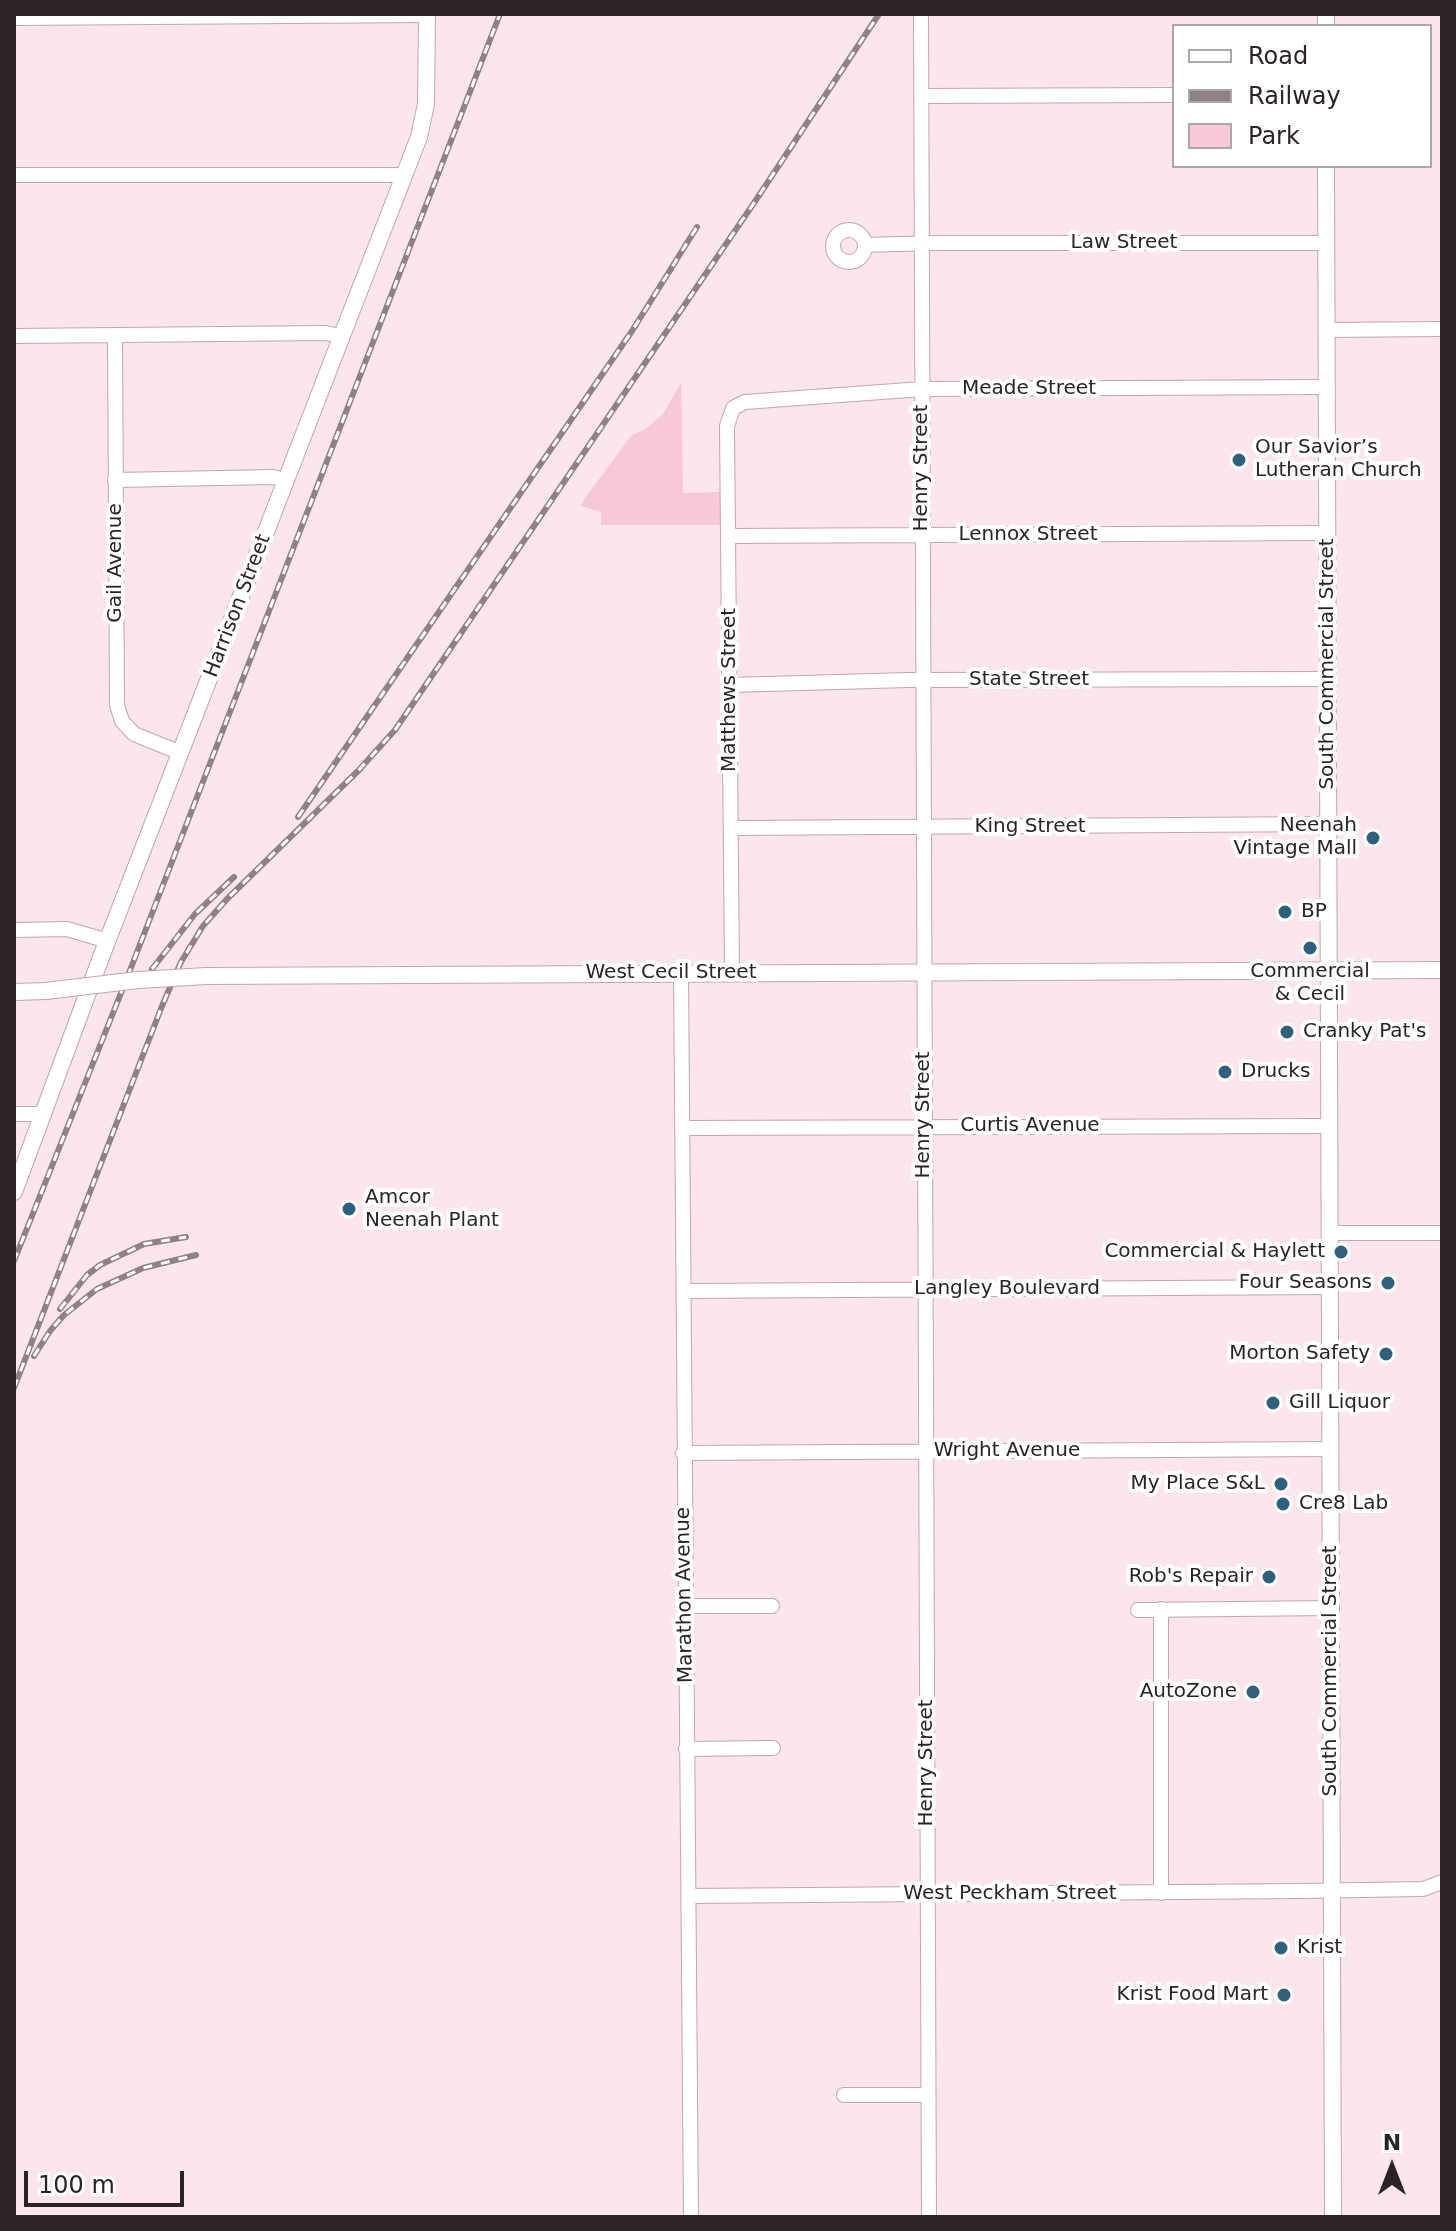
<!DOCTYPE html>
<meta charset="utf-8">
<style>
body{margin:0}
#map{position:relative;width:1456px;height:2231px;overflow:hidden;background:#fce5ed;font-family:"DejaVu Sans",sans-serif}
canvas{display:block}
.frame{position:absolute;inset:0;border:16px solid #2b2326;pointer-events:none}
.legend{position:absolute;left:1172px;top:24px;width:260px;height:144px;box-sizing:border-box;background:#fff;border:2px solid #aaa7a8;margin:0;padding:10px 14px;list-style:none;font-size:24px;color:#2b2326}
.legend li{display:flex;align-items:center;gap:16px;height:40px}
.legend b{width:40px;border:2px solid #aaa7a8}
.north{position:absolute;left:1352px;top:2127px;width:80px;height:80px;-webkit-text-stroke:6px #fff;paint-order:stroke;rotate:0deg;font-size:22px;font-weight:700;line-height:32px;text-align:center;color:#2b2326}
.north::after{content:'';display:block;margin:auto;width:28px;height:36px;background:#2b2326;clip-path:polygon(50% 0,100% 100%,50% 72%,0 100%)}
.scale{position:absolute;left:24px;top:2171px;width:160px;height:36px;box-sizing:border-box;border:4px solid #2b2326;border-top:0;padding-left:10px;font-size:24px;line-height:28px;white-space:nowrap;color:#2b2326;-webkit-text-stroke:6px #fff;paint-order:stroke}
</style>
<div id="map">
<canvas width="1456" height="2231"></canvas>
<div class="frame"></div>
<ul class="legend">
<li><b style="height:10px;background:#fff"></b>Road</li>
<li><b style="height:10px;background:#908187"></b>Railway</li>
<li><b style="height:22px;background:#f6c8d8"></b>Park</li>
</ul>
<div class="north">N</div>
<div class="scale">100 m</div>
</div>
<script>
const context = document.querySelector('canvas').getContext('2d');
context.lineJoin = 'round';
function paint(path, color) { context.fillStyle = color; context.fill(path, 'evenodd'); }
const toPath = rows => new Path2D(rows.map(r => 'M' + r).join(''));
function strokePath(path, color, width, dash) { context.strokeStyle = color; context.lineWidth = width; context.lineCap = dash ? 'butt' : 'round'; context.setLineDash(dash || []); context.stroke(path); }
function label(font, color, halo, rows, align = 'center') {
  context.font = font + ' "DejaVu Sans",sans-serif'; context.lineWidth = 8; context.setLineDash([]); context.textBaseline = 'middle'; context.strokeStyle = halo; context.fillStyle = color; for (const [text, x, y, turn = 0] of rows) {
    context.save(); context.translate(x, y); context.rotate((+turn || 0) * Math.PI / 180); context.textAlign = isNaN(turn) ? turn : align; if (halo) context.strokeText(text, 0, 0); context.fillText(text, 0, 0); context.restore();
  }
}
const green = toPath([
 [681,383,683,493,720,492,720,525,601,525,601,512,581,506,585,498,631,436,647,428,663,414]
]);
const minor = toPath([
 [921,14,929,2217],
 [14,18,427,15],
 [921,96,1174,95],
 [14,175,405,175],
 '833 246a16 16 0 1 1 32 0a16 16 0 1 1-32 0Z',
 [865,245,933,243,1327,243],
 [1327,330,1442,329],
 [115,335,117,705,122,721,134,734,181,753],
 [14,336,326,333,341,336],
 [115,480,273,477,286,480],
 [729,536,1328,533],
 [730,685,909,680,1328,679],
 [731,828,1328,824],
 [14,930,67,929,108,941],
 [732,972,727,426,733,408,745,402,922,389,1327,387],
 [681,973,691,2217],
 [14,1114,44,1114],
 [683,1128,1329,1126],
 [1329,1233,1442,1233],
 [684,1291,1330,1287],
 [683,1453,1330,1449],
 [685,1606,772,1606],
 [1161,1609,1161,1893],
 [1138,1610,1331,1608],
 [686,1749,773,1748],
 [688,1896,1301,1891,1423,1889,1442,1882],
 [844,2095,928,2095]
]);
const major = toPath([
 [1326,14,1326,26],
 [1326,166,1333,2217],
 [206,976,1442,970],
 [14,992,46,991],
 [14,1192,103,952,419,137,426,104,427,14]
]);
const rail = toPath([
 [298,817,632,331,697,227],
 [152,969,195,914,234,877],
 [14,1261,127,978,500,14],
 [60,1309,87,1275,100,1265,144,1244,186,1237],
 [34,1356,50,1331,64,1315,97,1289,143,1268,196,1255],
 [14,1388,162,1006,181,962,203,926,227,899,358,771,395,730,756,200,879,14]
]);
const majorBridge = toPath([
 [46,991,138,980,206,976]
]);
const markers = [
 [1239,460,8,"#2d617e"],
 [1373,838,8,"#2d617e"],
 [1285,912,8,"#2d617e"],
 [1310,948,8,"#2d617e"],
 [1287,1032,8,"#2d617e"],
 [1225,1072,8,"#2d617e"],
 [349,1209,8,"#2d617e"],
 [1341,1252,8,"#2d617e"],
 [1388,1283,8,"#2d617e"],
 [1386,1354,8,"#2d617e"],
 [1273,1403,8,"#2d617e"],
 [1281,1484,8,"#2d617e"],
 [1283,1504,8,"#2d617e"],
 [1269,1577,8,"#2d617e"],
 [1253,1692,8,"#2d617e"],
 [1281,1948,8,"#2d617e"],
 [1284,1995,8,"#2d617e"]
];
const streetNames = [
 ["Law Street",1124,243],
 ["Meade Street",1029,389],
 ["Henry Street",922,468,-90],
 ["Lennox Street",1028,535],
 ["Gail Avenue",116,563,-90],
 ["Harrison Street",238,606,-69],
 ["South Commercial Street",1328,664,-90],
 ["State Street",1029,680],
 ["Matthews Street",730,690,-90],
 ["King Street",1030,827],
 ["West Cecil Street",671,973],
 ["Henry Street",924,1115,-90],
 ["Curtis Avenue",1030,1126],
 ["Langley Boulevard",1007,1289],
 ["Wright Avenue",1007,1451],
 ["Marathon Avenue",685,1595,-91],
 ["South Commercial Street",1331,1671,-90],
 ["Henry Street",927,1763,-90],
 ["West Peckham Street",1010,1894]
];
const poiNames = [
 ["Our Savior’s",1255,448],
 ["Lutheran Church",1255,471],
 ["Neenah",1357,826,"right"],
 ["Vintage Mall",1357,849,"right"],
 ["BP",1301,912],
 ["Commercial",1310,972,"center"],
 ["& Cecil",1310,995,"center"],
 ["Cranky Pat's",1303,1032],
 ["Drucks",1241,1072],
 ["Amcor",365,1198],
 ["Neenah Plant",365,1221],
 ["Commercial & Haylett",1325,1252,"right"],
 ["Four Seasons",1372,1283,"right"],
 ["Morton Safety",1370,1354,"right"],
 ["Gill Liquor",1289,1403],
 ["My Place S&L",1265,1484,"right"],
 ["Cre8 Lab",1299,1504],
 ["Rob's Repair",1253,1577,"right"],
 ["AutoZone",1237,1692,"right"],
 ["Krist",1297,1948],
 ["Krist Food Mart",1268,1995,"right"]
];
paint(green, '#f6c8d8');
strokePath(minor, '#bda8af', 16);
strokePath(major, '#bda8af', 18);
strokePath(minor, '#fff', 14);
strokePath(major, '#fff', 16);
strokePath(rail, '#908187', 6);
strokePath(rail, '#fff', 3, [9]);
strokePath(majorBridge, '#bda8af', 18, []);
strokePath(majorBridge, '#fff', 16);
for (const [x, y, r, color] of markers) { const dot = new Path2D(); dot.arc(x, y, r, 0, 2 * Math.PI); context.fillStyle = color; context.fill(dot); strokePath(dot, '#fff', 3); }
label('20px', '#2b2326', '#fff', streetNames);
label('20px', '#2b2326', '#fff', poiNames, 'left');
</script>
